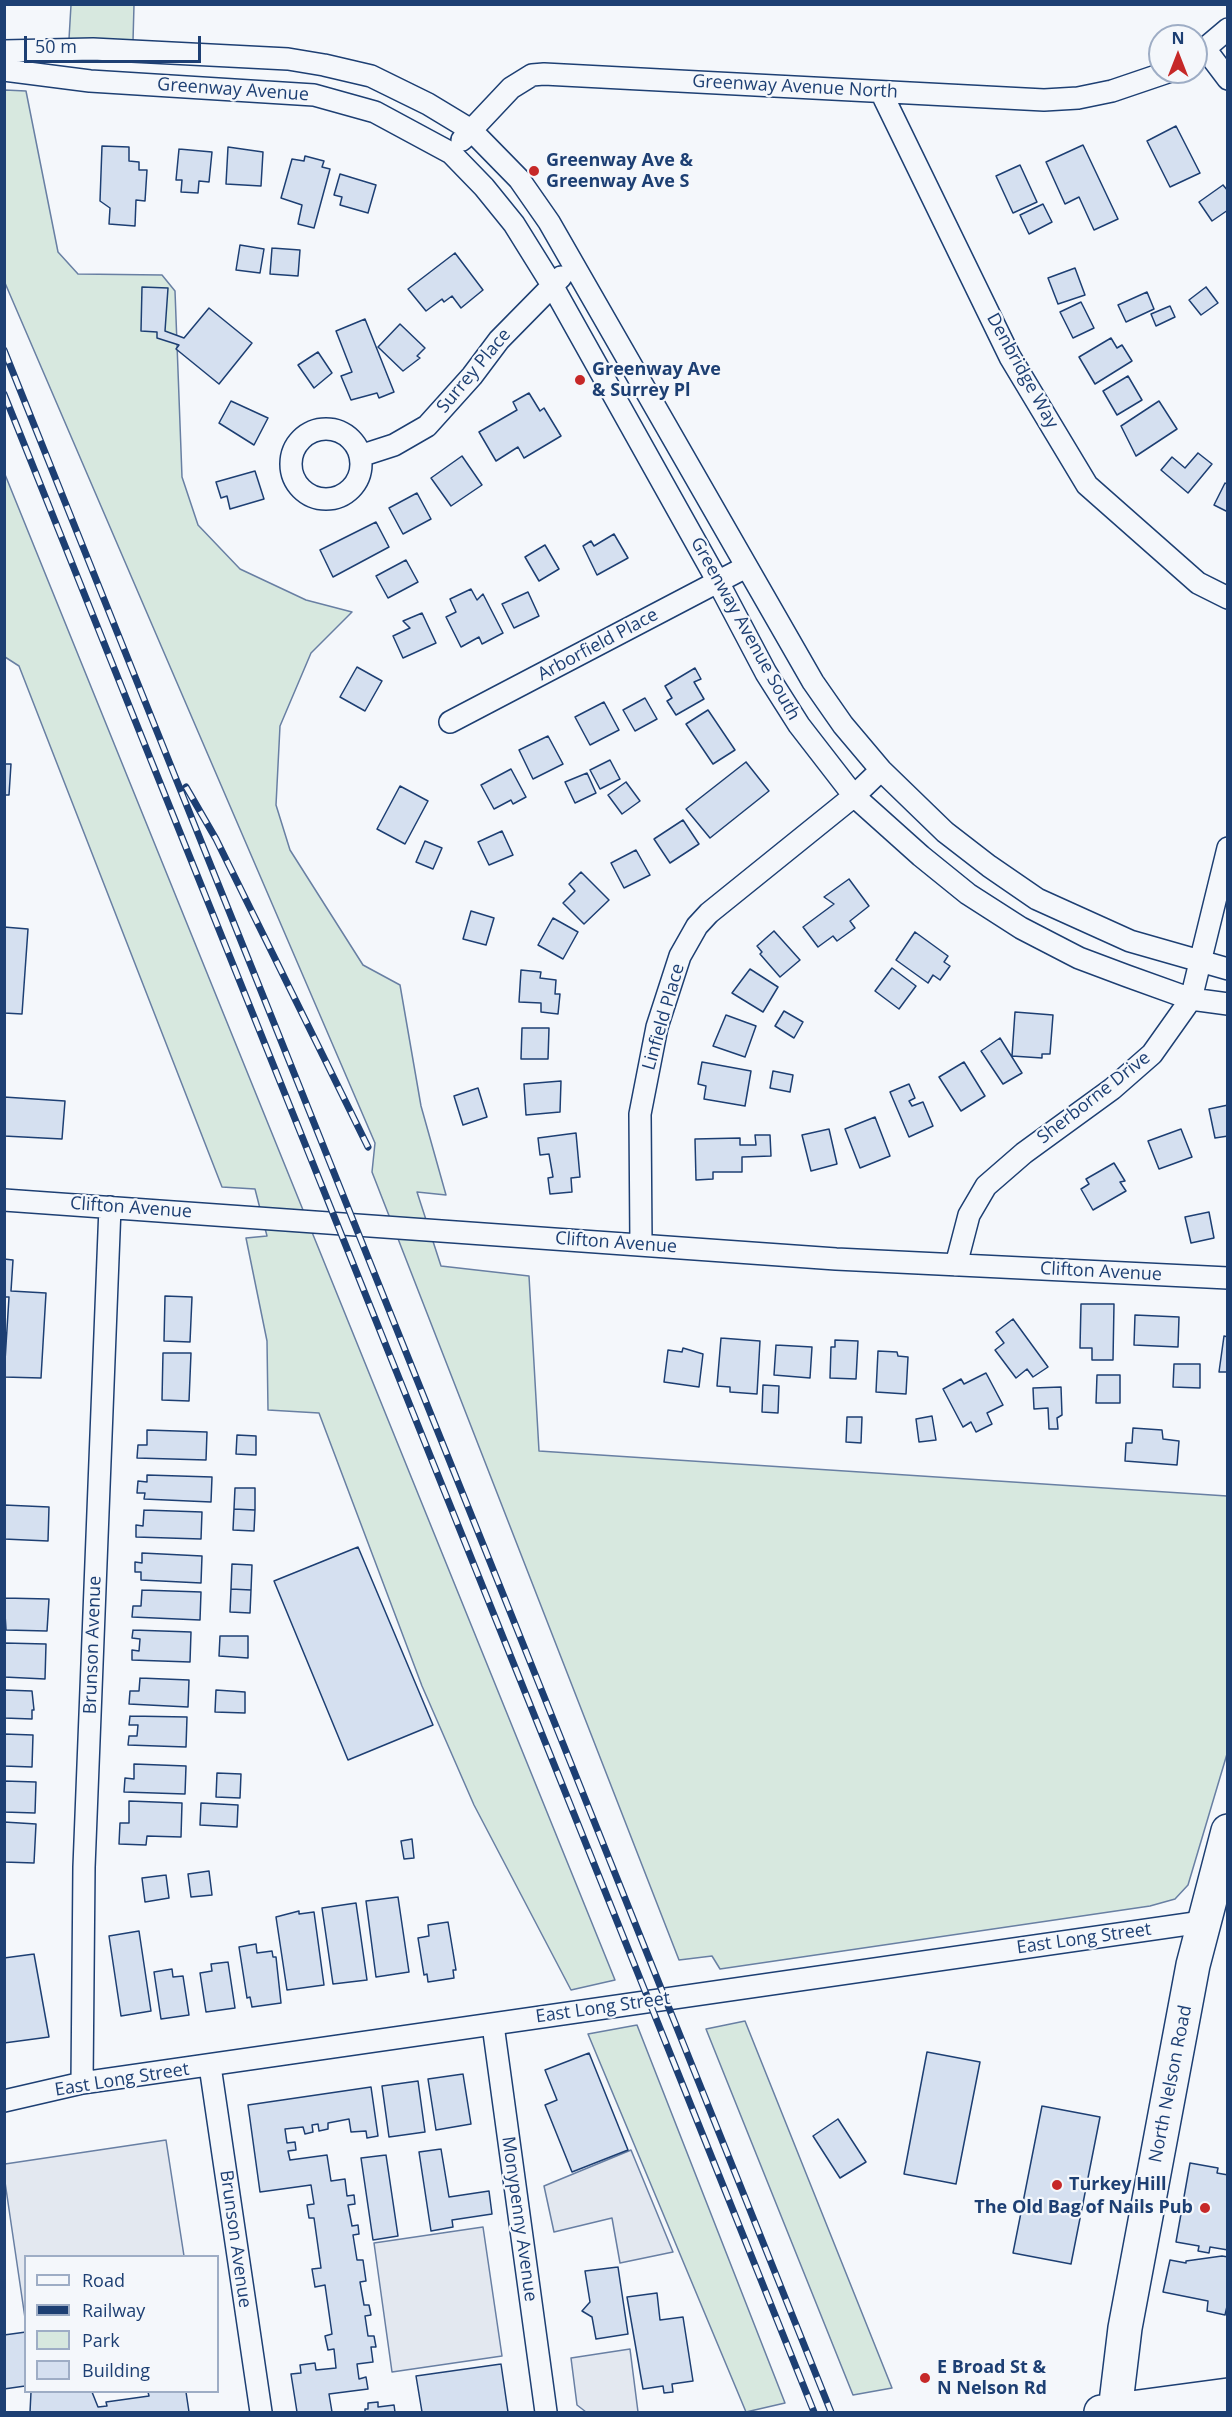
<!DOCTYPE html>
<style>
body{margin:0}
#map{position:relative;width:1232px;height:2417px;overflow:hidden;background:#f4f7fb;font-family:"Open Sans",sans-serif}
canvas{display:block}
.frame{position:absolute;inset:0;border:6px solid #1d3f73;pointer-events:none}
.legend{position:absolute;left:24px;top:2255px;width:195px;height:138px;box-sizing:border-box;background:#f4f7fb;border:2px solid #9eadc5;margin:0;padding:8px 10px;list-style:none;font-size:18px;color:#1d3f73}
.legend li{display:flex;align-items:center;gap:12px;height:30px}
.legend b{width:30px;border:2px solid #9eadc5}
.north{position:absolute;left:1148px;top:24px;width:60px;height:60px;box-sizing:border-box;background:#f4f7fb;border:2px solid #9eadc5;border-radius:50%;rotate:0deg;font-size:16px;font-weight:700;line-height:24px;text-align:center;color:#1d3f73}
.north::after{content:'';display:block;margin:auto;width:21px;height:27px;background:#c62828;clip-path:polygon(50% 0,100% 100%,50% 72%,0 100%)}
.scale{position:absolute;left:24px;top:36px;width:177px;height:27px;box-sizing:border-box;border:3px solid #1d3f73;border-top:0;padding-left:8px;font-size:18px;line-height:21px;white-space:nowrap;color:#1d3f73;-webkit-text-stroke:4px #f4f7fb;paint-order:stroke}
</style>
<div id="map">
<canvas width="1232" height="2417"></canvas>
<div class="frame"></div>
<ul class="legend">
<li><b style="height:8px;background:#f4f7fb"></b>Road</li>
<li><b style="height:8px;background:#1d3f73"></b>Railway</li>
<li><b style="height:16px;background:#d7e8df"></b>Park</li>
<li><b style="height:16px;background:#d5e0f0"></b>Building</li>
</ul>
<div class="north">N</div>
<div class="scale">50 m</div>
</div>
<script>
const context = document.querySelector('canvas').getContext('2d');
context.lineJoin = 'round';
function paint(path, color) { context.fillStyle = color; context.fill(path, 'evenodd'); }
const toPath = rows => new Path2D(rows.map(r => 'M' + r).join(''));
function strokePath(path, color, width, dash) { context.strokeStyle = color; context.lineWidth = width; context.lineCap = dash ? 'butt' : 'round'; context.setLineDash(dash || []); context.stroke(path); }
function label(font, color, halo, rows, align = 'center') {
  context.font = font + ' "Open Sans",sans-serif'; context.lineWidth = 4.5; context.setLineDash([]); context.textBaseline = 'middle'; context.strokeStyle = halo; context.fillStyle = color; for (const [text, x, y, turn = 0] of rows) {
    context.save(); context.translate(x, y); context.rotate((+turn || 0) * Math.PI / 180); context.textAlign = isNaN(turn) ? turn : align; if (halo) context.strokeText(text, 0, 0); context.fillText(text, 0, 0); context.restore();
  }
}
const green = toPath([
 [71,5,134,5,133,41,69,39,71,5],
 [5,90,26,91,58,252,78,274,162,275,175,291,182,477,198,525,240,569,306,600,352,612,311,653,280,726,276,805,290,850,363,965,400,985,421,1106,446,1195,417,1192,441,1266,529,1276,539,1451,1227,1496,1227,1754,1188,1885,1175,1899,1150,1906,720,1969,712,1956,679,1960,372,1172,375,1143,5,283,5,90],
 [4,472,615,1980,571,1990,474,1805,422,1686,319,1413,268,1410,267,1341,246,1238,267,1236,255,1189,222,1187,19,666,5,657,4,472],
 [745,2021,892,2388,853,2395,706,2029,745,2021],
 [637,2025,785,2403,746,2412,588,2034,637,2025]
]);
const parking = toPath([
 [166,2140,184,2256,26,2256,25,2318,5,2182,5,2164,166,2140],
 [631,2150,673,2252,620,2263,612,2218,554,2232,544,2186,631,2150],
 [483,2227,502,2356,392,2372,374,2243,483,2227],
 [630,2349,638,2412,586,2412,577,2405,571,2358,630,2349]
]);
const building = toPath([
 [1176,126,1200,173,1170,187,1147,141,1176,126],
 [1083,145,1118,219,1094,230,1079,197,1065,204,1046,162,1083,145],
 [102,146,129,147,129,161,139,162,139,170,147,170,145,201,136,200,135,226,109,224,110,208,100,201,102,146],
 [228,147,263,152,261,186,226,184,228,147],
 [179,149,212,152,209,182,199,181,198,193,181,192,182,180,176,180,179,149],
 [305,156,324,161,322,167,330,169,314,228,298,224,302,205,281,198,292,159,304,161,305,156],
 [1020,165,1037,202,1013,213,996,176,1020,165],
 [340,174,376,185,368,213,340,205,342,197,334,195,340,174],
 [1223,185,1228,191,1228,210,1212,221,1199,202,1223,185],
 [1043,204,1052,222,1029,234,1020,215,1043,204],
 [240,245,264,249,260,273,236,270,240,245],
 [272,248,300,250,298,276,270,274,272,248],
 [455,253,483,290,461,308,452,296,444,302,442,299,426,311,408,289,455,253],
 [1075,268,1085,295,1058,304,1048,278,1075,268],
 [142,287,168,288,165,331,184,338,209,308,252,343,219,384,176,349,179,345,157,338,157,332,141,331,142,287],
 [1206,287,1218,303,1201,315,1189,300,1206,287],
 [1147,292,1154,309,1126,322,1118,305,1147,292],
 [1081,302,1094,328,1073,338,1060,312,1081,302],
 [1170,306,1175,317,1156,326,1151,314,1170,306],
 [365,319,394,392,379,398,377,393,351,400,341,376,352,372,336,331,365,319],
 [400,324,425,348,417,356,420,358,403,371,378,347,400,324],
 [1111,338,1117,348,1122,345,1132,361,1095,384,1079,357,1111,338],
 [318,352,332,373,314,388,298,365,318,352],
 [1128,376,1142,400,1117,415,1103,391,1128,376],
 [529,393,540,411,544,408,561,436,524,458,518,447,496,461,479,432,517,410,513,402,529,393],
 [231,401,268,418,254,445,219,423,231,401],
 [1159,401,1177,429,1136,456,1121,426,1159,401],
 [1198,453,1212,464,1188,493,1161,470,1172,457,1185,468,1198,453],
 [462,456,482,485,451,506,431,478,462,456],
 [255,471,264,499,230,509,227,496,221,498,216,482,255,471],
 [1225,483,1228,485,1228,512,1214,505,1225,483],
 [417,493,431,519,403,534,389,508,417,493],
 [376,522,389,547,333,577,320,550,376,522],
 [614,534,628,558,597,575,583,546,591,541,594,546,614,534],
 [545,545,559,569,539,581,525,557,545,545],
 [406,560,418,582,388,598,376,576,406,560],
 [471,589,477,600,483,594,503,633,482,644,479,637,461,647,446,617,456,612,450,599,471,589],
 [528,592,539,616,514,628,502,604,528,592],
 [422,613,436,643,403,658,393,636,410,628,403,621,422,613],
 [357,667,382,681,365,711,340,697,357,667],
 [695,668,701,679,694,682,704,699,676,715,667,701,672,698,665,686,695,668],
 [645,698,657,719,635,731,623,710,645,698],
 [604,702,619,730,590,745,575,717,604,702],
 [708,710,735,750,713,764,686,724,708,710],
 [548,736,563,764,533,779,519,750,548,736],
 [610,760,620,779,600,789,590,770,610,760],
 [746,762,769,791,710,838,686,809,746,762],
 [4,764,11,764,9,795,4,795,4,764],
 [511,769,526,797,513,804,511,800,494,809,481,785,511,769],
 [587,773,596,793,575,803,565,782,587,773],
 [626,782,640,801,622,814,608,795,626,782],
 [400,786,428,801,405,844,377,829,400,786],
 [683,820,699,844,670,863,654,839,683,820],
 [502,831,513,855,489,865,478,842,502,831],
 [425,841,442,848,433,869,416,862,425,841],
 [636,850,650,875,624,888,611,863,636,850],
 [581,872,609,900,584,924,563,903,575,891,569,884,581,872],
 [849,879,869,906,850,921,855,928,837,941,833,936,818,947,803,927,834,904,824,897,849,879],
 [471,911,494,918,486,945,463,939,471,911],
 [553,918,578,932,563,959,538,945,553,918],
 [4,927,28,929,22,1014,4,1013,4,927],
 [774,931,800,960,780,977,760,954,762,952,757,946,774,931],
 [915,932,948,956,944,962,950,966,940,980,933,975,928,983,896,960,915,932],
 [892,968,916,986,899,1009,875,991,892,968],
 [750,969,778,987,763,1012,732,993,750,969],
 [521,970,541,972,540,978,556,980,555,994,560,994,558,1014,541,1012,541,1003,519,1002,521,970],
 [784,1011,803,1022,794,1038,775,1026,784,1011],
 [1015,1012,1053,1015,1050,1054,1042,1054,1042,1058,1012,1056,1015,1012],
 [726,1015,756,1026,745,1057,713,1046,726,1015],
 [522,1028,549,1028,548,1059,521,1059,522,1028],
 [1000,1038,1022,1073,1003,1084,981,1051,1000,1038],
 [702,1062,751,1071,745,1106,704,1099,706,1086,698,1084,702,1062],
 [964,1062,985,1096,961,1111,939,1077,964,1062],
 [773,1071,793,1075,790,1092,770,1088,773,1071],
 [561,1081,560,1112,526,1115,524,1084,561,1081],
 [909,1084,915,1098,909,1101,912,1106,923,1102,933,1126,909,1137,890,1092,909,1084],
 [478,1088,487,1117,463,1125,454,1096,478,1088],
 [4,1097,65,1101,62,1139,4,1136,4,1097],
 [1228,1105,1228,1136,1215,1138,1209,1109,1228,1105],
 [875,1117,890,1156,860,1168,845,1129,875,1117],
 [829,1129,837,1164,811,1171,802,1135,829,1129],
 [1181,1129,1192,1157,1159,1169,1148,1141,1181,1129],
 [576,1133,580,1177,571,1178,572,1192,550,1194,548,1178,553,1177,549,1154,540,1155,538,1138,576,1133],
 [755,1135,770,1135,771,1156,742,1157,742,1172,713,1172,713,1179,696,1180,695,1139,740,1138,740,1145,756,1145,755,1135],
 [1114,1163,1125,1181,1120,1182,1126,1191,1093,1210,1081,1189,1089,1184,1086,1179,1114,1163],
 [1209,1212,1214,1238,1191,1243,1185,1217,1209,1212],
 [4,1259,13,1260,11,1291,46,1293,41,1378,4,1377,9,1297,4,1297,4,1259],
 [165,1296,192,1297,190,1342,164,1341,165,1296],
 [1081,1304,1114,1304,1113,1360,1092,1360,1092,1348,1080,1348,1081,1304],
 [1135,1315,1179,1317,1178,1347,1134,1345,1135,1315],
 [1013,1319,1048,1367,1033,1377,1027,1369,1016,1378,995,1350,1004,1343,996,1332,1013,1319],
 [1224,1336,1228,1337,1228,1372,1219,1372,1224,1336],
 [721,1338,760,1341,757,1394,730,1392,730,1387,717,1386,721,1338],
 [835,1340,858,1341,856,1379,830,1378,831,1347,835,1347,835,1340],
 [776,1345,812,1347,810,1378,774,1375,776,1345],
 [683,1348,703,1354,699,1387,664,1382,668,1350,682,1352,683,1348],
 [878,1351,897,1352,898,1356,908,1357,906,1394,876,1392,878,1351],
 [163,1353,191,1353,189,1401,162,1400,163,1353],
 [1174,1364,1200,1364,1200,1388,1173,1387,1174,1364],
 [986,1373,1003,1405,987,1413,992,1424,976,1432,971,1422,963,1427,943,1389,961,1379,964,1384,986,1373],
 [1097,1375,1120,1375,1120,1403,1096,1403,1097,1375],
 [763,1385,779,1386,778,1413,762,1412,763,1385],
 [1061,1387,1062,1415,1057,1418,1058,1429,1049,1429,1048,1408,1034,1409,1033,1388,1061,1387],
 [932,1416,936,1440,919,1442,916,1419,932,1416],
 [847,1417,862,1417,861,1443,846,1442,847,1417],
 [1133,1428,1162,1430,1163,1439,1179,1441,1177,1465,1125,1461,1126,1443,1132,1443,1133,1428],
 [147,1430,207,1432,206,1460,137,1458,138,1445,147,1445,147,1430],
 [237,1435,256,1436,256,1455,236,1454,237,1435],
 [147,1475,212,1477,211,1502,144,1499,145,1493,137,1493,138,1481,147,1482,147,1475],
 [235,1488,255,1488,255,1510,234,1509,235,1488],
 [4,1505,49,1507,48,1541,4,1539,4,1505],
 [234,1509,255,1510,254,1531,233,1530,234,1509],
 [144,1510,202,1512,201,1539,136,1537,136,1525,143,1526,144,1510],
 [358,1547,433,1725,348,1760,274,1581,358,1547],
 [142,1553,202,1556,201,1583,141,1580,141,1572,135,1572,135,1562,142,1563,142,1553],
 [232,1564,252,1565,251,1590,231,1589,232,1564],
 [231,1589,251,1590,250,1613,230,1612,231,1589],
 [142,1590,201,1592,200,1620,132,1617,133,1606,141,1606,142,1590],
 [4,1598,49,1599,47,1631,6,1630,4,1598],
 [133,1630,191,1632,190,1662,132,1660,132,1650,139,1651,140,1639,132,1638,133,1630],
 [220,1636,248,1636,248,1658,219,1656,220,1636],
 [4,1643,46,1644,45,1679,4,1677,4,1643],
 [140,1678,189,1680,188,1707,129,1704,130,1691,139,1691,140,1678],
 [4,1690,32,1691,34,1710,32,1710,32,1719,4,1718,4,1690],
 [216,1690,245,1692,245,1713,215,1712,216,1690],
 [130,1716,187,1717,186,1747,128,1745,129,1736,137,1736,138,1725,129,1725,130,1716],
 [4,1734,33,1735,32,1767,4,1766,4,1734],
 [134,1764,186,1766,185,1794,124,1792,125,1778,134,1779,134,1764],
 [217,1773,241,1774,240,1798,216,1797,217,1773],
 [4,1781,36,1782,35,1813,4,1812,4,1781],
 [129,1801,182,1803,181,1837,147,1836,146,1845,119,1844,120,1823,129,1823,129,1801],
 [201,1803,238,1805,237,1827,200,1825,201,1803],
 [4,1822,36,1824,34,1863,4,1862,4,1822],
 [412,1839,414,1858,404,1859,401,1841,412,1839],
 [209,1871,212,1895,191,1897,188,1874,209,1871],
 [166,1875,169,1898,145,1902,142,1878,166,1875],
 [398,1897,409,1972,376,1977,366,1901,398,1897],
 [356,1903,367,1980,333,1984,322,1908,356,1903],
 [299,1911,299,1914,314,1912,324,1985,287,1990,276,1917,299,1911],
 [448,1922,456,1970,453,1970,454,1978,428,1982,427,1974,424,1975,418,1938,429,1936,428,1925,448,1922],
 [139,1931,151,2011,121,2016,109,1936,139,1931],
 [256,1944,257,1953,272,1951,273,1957,276,1957,281,2003,252,2007,250,1997,247,1998,239,1947,256,1944],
 [34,1954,49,2037,4,2043,4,1958,34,1954],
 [228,1962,235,2008,206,2012,200,1973,212,1971,211,1964,228,1962],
 [172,1969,173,1977,183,1976,189,2015,161,2019,154,1972,172,1969],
 [927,2052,980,2062,956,2184,904,2174,927,2052],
 [589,2053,628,2150,572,2172,545,2105,557,2100,545,2070,589,2053],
 [463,2074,471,2124,436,2130,428,2079,463,2074],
 [418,2081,425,2132,389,2137,382,2086,418,2081],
 [371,2087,378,2136,367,2138,366,2131,351,2132,349,2119,328,2123,328,2129,319,2131,318,2124,312,2125,313,2132,305,2134,303,2127,285,2129,287,2143,295,2142,296,2150,288,2151,290,2160,327,2155,331,2181,345,2179,347,2196,354,2195,355,2204,348,2205,352,2226,358,2225,359,2234,353,2235,357,2260,363,2260,366,2281,360,2282,364,2305,369,2305,371,2315,365,2316,368,2336,374,2336,376,2347,371,2347,373,2362,357,2364,359,2379,366,2377,368,2389,329,2394,332,2412,297,2412,291,2374,301,2373,300,2365,315,2363,316,2370,336,2368,334,2349,328,2350,325,2336,332,2334,325,2285,315,2287,312,2269,321,2268,314,2218,309,2218,307,2205,314,2204,311,2185,260,2192,248,2105,371,2087],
 [1042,2106,1100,2117,1071,2264,1013,2253,1042,2106],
 [838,2119,866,2162,840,2178,813,2136,838,2119],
 [441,2149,449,2197,489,2191,492,2214,452,2220,453,2227,431,2231,419,2152,441,2149],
 [386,2155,398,2236,373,2240,361,2158,386,2155],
 [1190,2163,1218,2168,1217,2173,1228,2175,1228,2250,1210,2247,1209,2253,1198,2251,1199,2246,1176,2242,1190,2163],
 [1222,2256,1228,2257,1228,2302,1225,2315,1207,2311,1208,2301,1163,2292,1170,2260,1186,2263,1186,2261,1222,2256],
 [618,2267,628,2334,596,2339,592,2317,582,2311,590,2302,585,2271,618,2267],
 [657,2293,660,2320,683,2317,693,2381,672,2384,673,2392,664,2393,663,2386,643,2389,627,2297,657,2293],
 [26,2332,25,2386,4,2389,4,2335,26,2332],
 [501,2364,508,2412,422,2412,416,2376,501,2364],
 [31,2392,92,2392,98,2407,107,2406,106,2402,149,2396,148,2392,186,2392,189,2412,30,2412,31,2392],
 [378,2402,378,2407,394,2405,395,2412,365,2412,365,2409,368,2409,368,2403,378,2402]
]);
const street = toPath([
 [1206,50,1228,79],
 [4,51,93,49,288,59,324,65,371,76,428,104,471,130,519,179,549,222,813,682,843,725,881,770,945,832,989,866,1037,899,1130,941,1228,969],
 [1196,56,1228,29],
 [4,70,90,81,314,95,375,112,451,153,484,187,514,224,552,285,718,582,766,673,799,725,854,796,921,856,968,894,1021,928,1079,958,1127,976,1191,999,1228,1004],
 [881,92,1010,357,1087,485,1198,583,1228,598],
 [462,140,511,88,532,75,544,74,1044,100,1078,98,1112,91,1168,72],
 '291 464a35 35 0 1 1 70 0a35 35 0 1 1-70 0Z',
 [360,456,394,445,427,426,472,376,499,340,561,277],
 [450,722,746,567],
 [4,1200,836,1259,1228,1278],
 [641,1244,640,1114,657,1027,680,956,697,926,709,913,854,796,881,770],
 [956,1265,969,1215,986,1186,1024,1153,1112,1089,1152,1054,1191,999,1228,848],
 [493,2025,546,2412],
 [210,2066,261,2412],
 [82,2083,84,1867,110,1207],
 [4,2101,82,2083,1202,1922]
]);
const primary = toPath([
 [1115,2411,1125,2328,1193,1965,1228,1831],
 [1101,2412,1228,2395]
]);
const rail = toPath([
 [4,350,831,2412],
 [4,394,814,2412],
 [186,787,216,839,368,1147]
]);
const markers = [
 [534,171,6,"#c62828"],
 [580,380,6,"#c62828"],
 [1057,2185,6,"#c62828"],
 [1205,2208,6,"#c62828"],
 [925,2378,6,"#c62828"]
];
const streetNames = [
 ["Greenway Avenue North",795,87,3],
 ["Greenway Avenue",233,90,4],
 ["Surrey Place",474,371,-50],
 ["Denbridge Way",1022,371,61],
 ["Greenway Avenue South",745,629,61],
 ["Arborfield Place",598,645,-28],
 ["Linfield Place",664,1017,-74],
 ["Sherborne Drive",1094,1098,-38],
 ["Clifton Avenue",131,1208,4],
 ["Clifton Avenue",616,1243,4],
 ["Clifton Avenue",1101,1272,3],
 ["Brunson Avenue",93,1645,-88],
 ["East Long Street",1084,1939,-8],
 ["East Long Street",603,2008,-8],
 ["East Long Street",122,2080,-9],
 ["North Nelson Road",1171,2084,-79],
 ["Monypenny Avenue",519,2219,82],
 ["Brunson Avenue",235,2239,82]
];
const poiNames = [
 ["Greenway Ave &",546,161],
 ["Greenway Ave S",546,182],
 ["Greenway Ave",592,370],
 ["& Surrey Pl",592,391],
 ["Turkey Hill",1069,2185],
 ["The Old Bag of Nails Pub",1193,2208,"right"],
 ["E Broad St &",937,2368],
 ["N Nelson Rd",937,2389]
];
paint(green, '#d7e8df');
strokePath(green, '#687fa3', 1.5);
paint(parking, '#e3e8f0');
strokePath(parking, '#687fa3', 1.5);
paint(building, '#d5e0f0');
strokePath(building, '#1d3f73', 1.5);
strokePath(street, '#1d3f73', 24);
strokePath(primary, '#1d3f73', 36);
strokePath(street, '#f4f7fb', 21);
strokePath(primary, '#f4f7fb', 33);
strokePath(rail, '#1d3f73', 7);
strokePath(rail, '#f4f7fb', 4.5, [14]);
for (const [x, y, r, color] of markers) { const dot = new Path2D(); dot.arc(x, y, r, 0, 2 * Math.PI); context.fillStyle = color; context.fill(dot); strokePath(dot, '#f4f7fb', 2); }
label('18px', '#1d3f73', '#f4f7fb', streetNames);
label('bold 18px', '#1d3f73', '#f4f7fb', poiNames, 'left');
</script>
